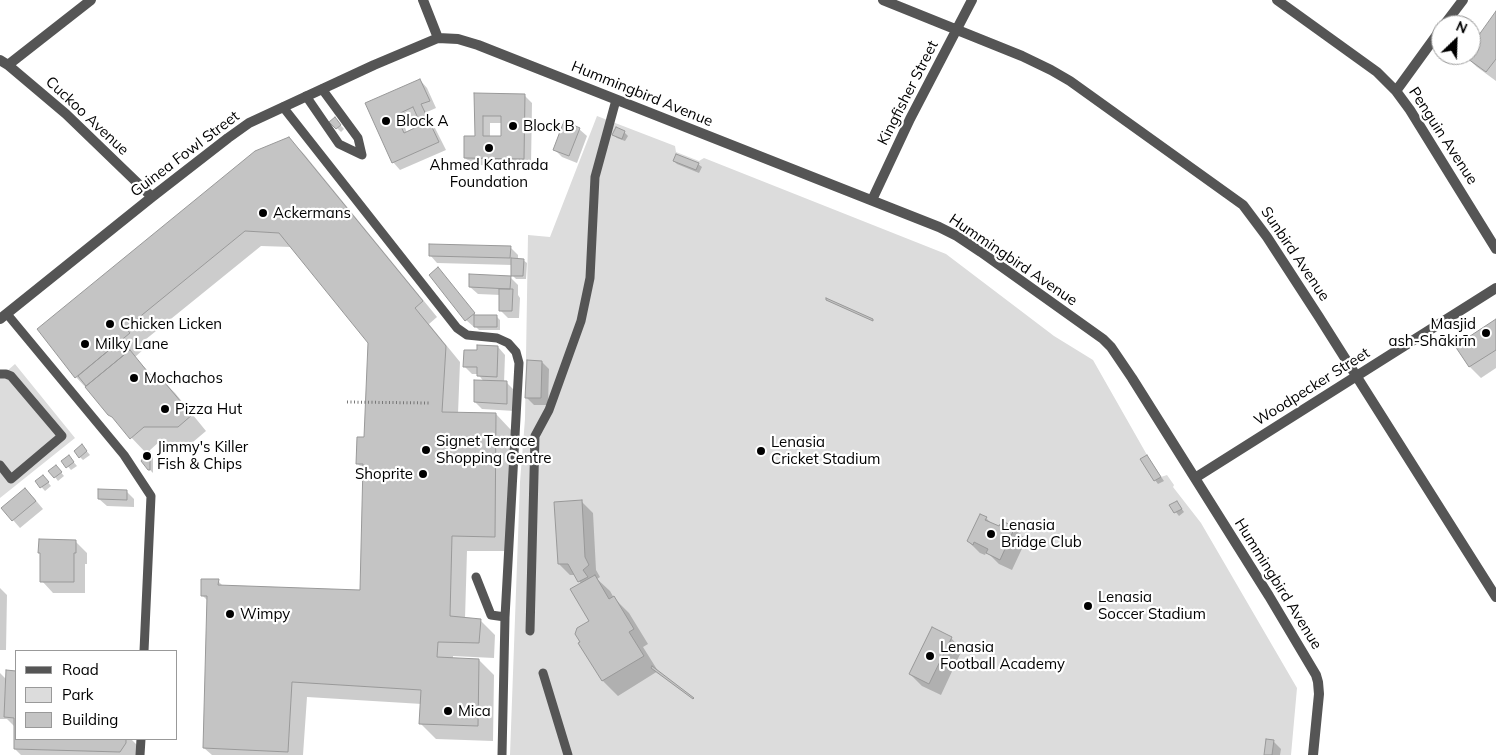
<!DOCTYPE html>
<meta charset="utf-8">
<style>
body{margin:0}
#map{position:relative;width:1496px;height:755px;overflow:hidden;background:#fff;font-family:Mulish,sans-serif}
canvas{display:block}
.legend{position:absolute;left:15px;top:650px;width:162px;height:90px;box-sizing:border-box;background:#fff;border:1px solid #999;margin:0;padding:6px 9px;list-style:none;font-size:15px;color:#000}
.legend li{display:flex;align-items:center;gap:10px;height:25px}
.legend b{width:25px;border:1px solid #999}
.north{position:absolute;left:1431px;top:15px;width:50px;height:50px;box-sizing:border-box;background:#fff;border:1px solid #999;border-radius:50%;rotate:24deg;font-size:14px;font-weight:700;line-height:20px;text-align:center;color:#000}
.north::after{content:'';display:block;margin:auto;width:18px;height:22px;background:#000;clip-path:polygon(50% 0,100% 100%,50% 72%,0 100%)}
</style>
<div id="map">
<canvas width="1496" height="755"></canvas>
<ul class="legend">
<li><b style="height:6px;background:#555"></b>Road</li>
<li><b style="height:14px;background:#dcdcdc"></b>Park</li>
<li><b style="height:14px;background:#c4c4c4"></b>Building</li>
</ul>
<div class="north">N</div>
</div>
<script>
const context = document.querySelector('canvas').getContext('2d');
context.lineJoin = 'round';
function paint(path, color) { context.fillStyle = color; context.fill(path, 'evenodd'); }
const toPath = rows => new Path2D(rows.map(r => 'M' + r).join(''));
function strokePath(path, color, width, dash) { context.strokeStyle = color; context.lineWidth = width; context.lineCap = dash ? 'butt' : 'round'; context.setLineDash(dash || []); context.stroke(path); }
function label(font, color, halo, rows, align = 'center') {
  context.font = font + ' Mulish,sans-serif'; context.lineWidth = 4.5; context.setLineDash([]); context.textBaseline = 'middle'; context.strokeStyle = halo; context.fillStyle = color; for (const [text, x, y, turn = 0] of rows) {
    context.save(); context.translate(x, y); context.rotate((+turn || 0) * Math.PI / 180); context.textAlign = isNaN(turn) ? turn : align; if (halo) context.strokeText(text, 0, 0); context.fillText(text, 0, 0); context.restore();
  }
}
const green = toPath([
 [597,116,675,146,676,152,699,161,704,158,946,254,1054,336,1093,360,1147,455,1161,477,1167,475,1174,485,1173,487,1201,523,1297,688,1291,755,510,755,520,482,525,419,528,235,550,237],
 [15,364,75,438,0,498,0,377]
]);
const shadow = toPath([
 [1496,13,1496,81,1477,67,1465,56,1471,55,1471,48],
 [420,80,427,88,436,108,427,112,446,150,400,170,393,162,367,103],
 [418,116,423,126,407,133,403,122],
 [525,96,532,103,531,166,473,165,465,158,476,137,476,117],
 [490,123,502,123,502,137,490,137],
 [335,119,344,129,341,132,331,122],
 [579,129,587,136,577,163,562,157,554,149],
 [624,132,628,136,625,141,617,138,614,135],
 [288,138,304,154,437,317,429,324,460,362,458,414,496,414,511,430,509,551,467,551,465,619,480,620,495,635,494,658,453,656,453,659,479,660,494,675,493,741,436,739,421,724,422,704,307,697,303,755,212,755,204,748,208,601,202,595,218,581,224,587,361,591,364,470,357,463,365,438,369,342,292,247,261,246,140,344,144,349,135,357,157,381,160,378,175,393,206,431,193,442,159,442,149,451,153,456,153,473,149,469,147,454,109,414,88,390,76,377],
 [674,161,698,164,702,167,699,173,677,164],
 [510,247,518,255,518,260,523,260,527,263,526,279,516,279,512,275,512,265,437,263,430,255],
 [438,269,477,317,497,317,500,320,500,330,479,330,475,326,474,327,466,320],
 [510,277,518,285,518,295,520,298,519,318,508,318,500,310,501,295,478,294,470,287],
 [1496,321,1496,368,1481,378,1470,367,1456,347],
 [498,347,505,355,504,383,507,383,514,390,514,411,482,409,475,402,484,382,478,374,472,374,464,366,479,351],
 [542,362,549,369,548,405,534,405,526,397],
 [85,449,90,455,83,460,80,457],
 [1147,456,1164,481,1158,484,1155,480],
 [72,460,77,466,71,470,63,461],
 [59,470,64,476,58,481,55,477],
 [46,480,51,486,45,491,37,482],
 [126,491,134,499,134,507,107,506,99,499],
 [33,497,43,509,20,528,13,520],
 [582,502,593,513,596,570,600,577,597,579,610,591,614,598,629,613,648,644,643,647,658,671,618,696,603,681,591,621,581,584,576,575,570,575,559,564],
 [1177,502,1184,512,1179,516,1171,506],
 [986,518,993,525,1000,528,1002,523,1015,528,1026,540,1012,570,999,564,989,554,986,553,985,555,980,553,968,541],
 [75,541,87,553,87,564,85,564,85,593,53,593,42,581],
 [0,588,7,595,6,650,0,650],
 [951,638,962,650,941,695,922,686,910,674],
 [7,672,16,672,16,739,131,739,141,749,141,755,21,755,15,749,15,727,7,719,0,719,0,673,6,679],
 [1273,741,1281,749,1280,755,1265,755]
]);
const building = toPath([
 [1496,11,1496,59,1486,72,1464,56,1471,55,1471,46,1496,11],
 [420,79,430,101,421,104,439,142,392,163,365,103,420,79],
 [413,107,421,125,404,133,396,115,413,107],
 [474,93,525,94,524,159,464,158,464,136,475,136,474,93],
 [483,116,501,116,501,136,483,136,483,116],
 [335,117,341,125,336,129,329,122,335,117],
 [564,121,580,128,569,156,553,150,564,121],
 [616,127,625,131,622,139,612,135,616,127],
 [289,137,423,301,415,308,446,346,442,412,496,413,495,537,452,536,450,616,481,619,479,643,438,642,437,657,479,659,478,726,419,724,421,690,292,682,288,752,203,748,207,596,201,596,201,579,219,579,218,585,360,590,363,464,356,464,357,437,364,437,368,343,279,233,245,231,126,328,130,333,75,378,37,329,255,151,289,137],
 [676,154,699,163,696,170,673,161,676,154],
 [429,244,511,246,510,258,429,256,429,244],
 [511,258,524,259,523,276,511,276,511,258],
 [438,267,475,313,465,321,429,275,438,267],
 [469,274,511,276,510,289,469,287,469,274],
 [499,289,513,289,512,311,499,311,499,289],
 [826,298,873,319,873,321,826,300,826,298],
 [474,315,497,315,497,327,474,327,474,315],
 [1496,319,1496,350,1469,367,1455,346,1496,319],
 [121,340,130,350,86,386,78,376,121,340],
 [477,345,498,346,497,377,477,376,477,367,463,367,464,350,477,350,477,345],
 [130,350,155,381,160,377,192,415,178,427,144,427,130,439,112,417,108,415,85,387,130,350],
 [527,360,542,361,541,398,525,398,527,360],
 [474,380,507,381,507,404,474,402,474,380],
 [82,444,87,451,79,458,74,451,82,444],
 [148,451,150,451,150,470,148,470,141,461,148,451],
 [69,455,74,462,66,468,61,461,69,455],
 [1147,455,1161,477,1154,481,1140,459,1147,455],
 [56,465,62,472,54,478,48,471,56,465],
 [43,475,49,482,40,488,35,481,43,475],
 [25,488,36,501,12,521,1,508,25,488],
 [98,489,127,490,127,500,98,499,98,489],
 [582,500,585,557,589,565,583,570,588,577,578,582,568,564,558,564,554,502,582,500],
 [1177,501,1182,509,1174,513,1169,505,1177,501],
 [980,514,987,517,985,520,999,526,1002,521,1015,527,1000,560,986,553,988,549,974,542,973,545,967,541,980,514],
 [39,539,76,540,76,553,74,553,74,582,40,582,40,553,38,553,39,539],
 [595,575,609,599,614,596,634,629,629,632,644,656,602,681,578,643,580,642,575,634,577,628,589,621,570,589,595,575],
 [932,627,952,637,929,684,909,674,932,627],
 [652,666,694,698,693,699,651,668,652,666],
 [6,670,16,671,16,739,126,739,126,743,120,752,14,749,14,718,4,717,6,670],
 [1266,739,1274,740,1272,755,1264,755,1266,739]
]);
const path = toPath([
 [347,402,429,403]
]);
const service = toPath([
 [306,96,339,144,362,155,358,138,322,89],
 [283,107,457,328,467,335,497,338,508,343,516,352,519,363,505,617],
 [7,314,124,455,151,496,144,651],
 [0,374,6,374,11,376,62,436,11,479,0,465],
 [476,577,491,615,505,617,502,755],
 [530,631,535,436,549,410,581,321,590,278,595,177,616,100],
 [543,673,568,755],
 [140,755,141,739]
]);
const minor = toPath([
 [423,0,438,38],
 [883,0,1022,56,1051,70,1070,81,1243,205,1267,237,1319,317,1496,597],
 [1277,0,1377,72,1396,91,1410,110,1496,249],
 [1444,25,1463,0],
 [0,60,8,65,66,114,152,197],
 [8,65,91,0],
 [1396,91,1441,29],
 [872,200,910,119,972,0],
 [0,319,152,197,228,138,249,123,374,65,438,38,458,39,478,45,939,227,957,236,981,252,1103,339,1111,347,1132,378,1269,596,1316,675,1318,682,1319,694,1313,755],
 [1195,478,1496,288]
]);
const markers = [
 [386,121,5,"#000"],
 [513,126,5,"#000"],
 [489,148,5,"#000"],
 [263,213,5,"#000"],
 [110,324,5,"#000"],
 [1486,333,5,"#000"],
 [85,344,5,"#000"],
 [134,378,5,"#000"],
 [165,409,5,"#000"],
 [426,450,5,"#000"],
 [761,451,5,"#000"],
 [147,456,5,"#000"],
 [423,474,5,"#000"],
 [991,534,5,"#000"],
 [1088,606,5,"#000"],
 [230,614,5,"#000"],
 [930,656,5,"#000"],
 [448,711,5,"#000"]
];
const streetNames = [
 ["Kingfisher Street",908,93,-63],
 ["Hummingbird Avenue",642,94,22],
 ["Cuckoo Avenue",87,116,43],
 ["Penguin Avenue",1443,136,57],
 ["Guinea Fowl Street",185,154,-37],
 ["Sunbird Avenue",1295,254,56],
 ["Hummingbird Avenue",1013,260,34],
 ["Woodpecker Street",1312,387,-32],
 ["Hummingbird Avenue",1278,584,58]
];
const poiNames = [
 ["Block A",396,121],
 ["Block B",523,126],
 ["Ahmed Kathrada",489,165,"center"],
 ["Foundation",489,182,"center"],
 ["Ackermans",273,213],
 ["Chicken Licken",120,324],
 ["Masjid",1476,324,"right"],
 ["ash-Shākirīn",1476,341,"right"],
 ["Milky Lane",95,344],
 ["Mochachos",144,378],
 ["Pizza Hut",175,409],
 ["Signet Terrace",436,441],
 ["Shopping Centre",436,458],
 ["Lenasia",771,442],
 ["Cricket Stadium",771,459],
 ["Jimmy's Killer",157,447],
 ["Fish & Chips",157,464],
 ["Shoprite",413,474,"right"],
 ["Lenasia",1001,525],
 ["Bridge Club",1001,542],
 ["Lenasia",1098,597],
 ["Soccer Stadium",1098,614],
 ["Wimpy",240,614],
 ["Lenasia",940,647],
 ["Football Academy",940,664],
 ["Mica",458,711]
];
paint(green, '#dcdcdc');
paint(shadow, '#0003');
paint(building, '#c4c4c4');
strokePath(building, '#999', 1);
strokePath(path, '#777', 3, [1, 2.5]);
strokePath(service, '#555', 9);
strokePath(minor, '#555', 10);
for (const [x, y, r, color] of markers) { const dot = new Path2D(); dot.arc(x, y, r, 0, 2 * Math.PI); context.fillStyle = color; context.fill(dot); strokePath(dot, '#fff', 2); }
label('15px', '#000', '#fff', streetNames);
label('15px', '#000', '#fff', poiNames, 'left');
</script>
